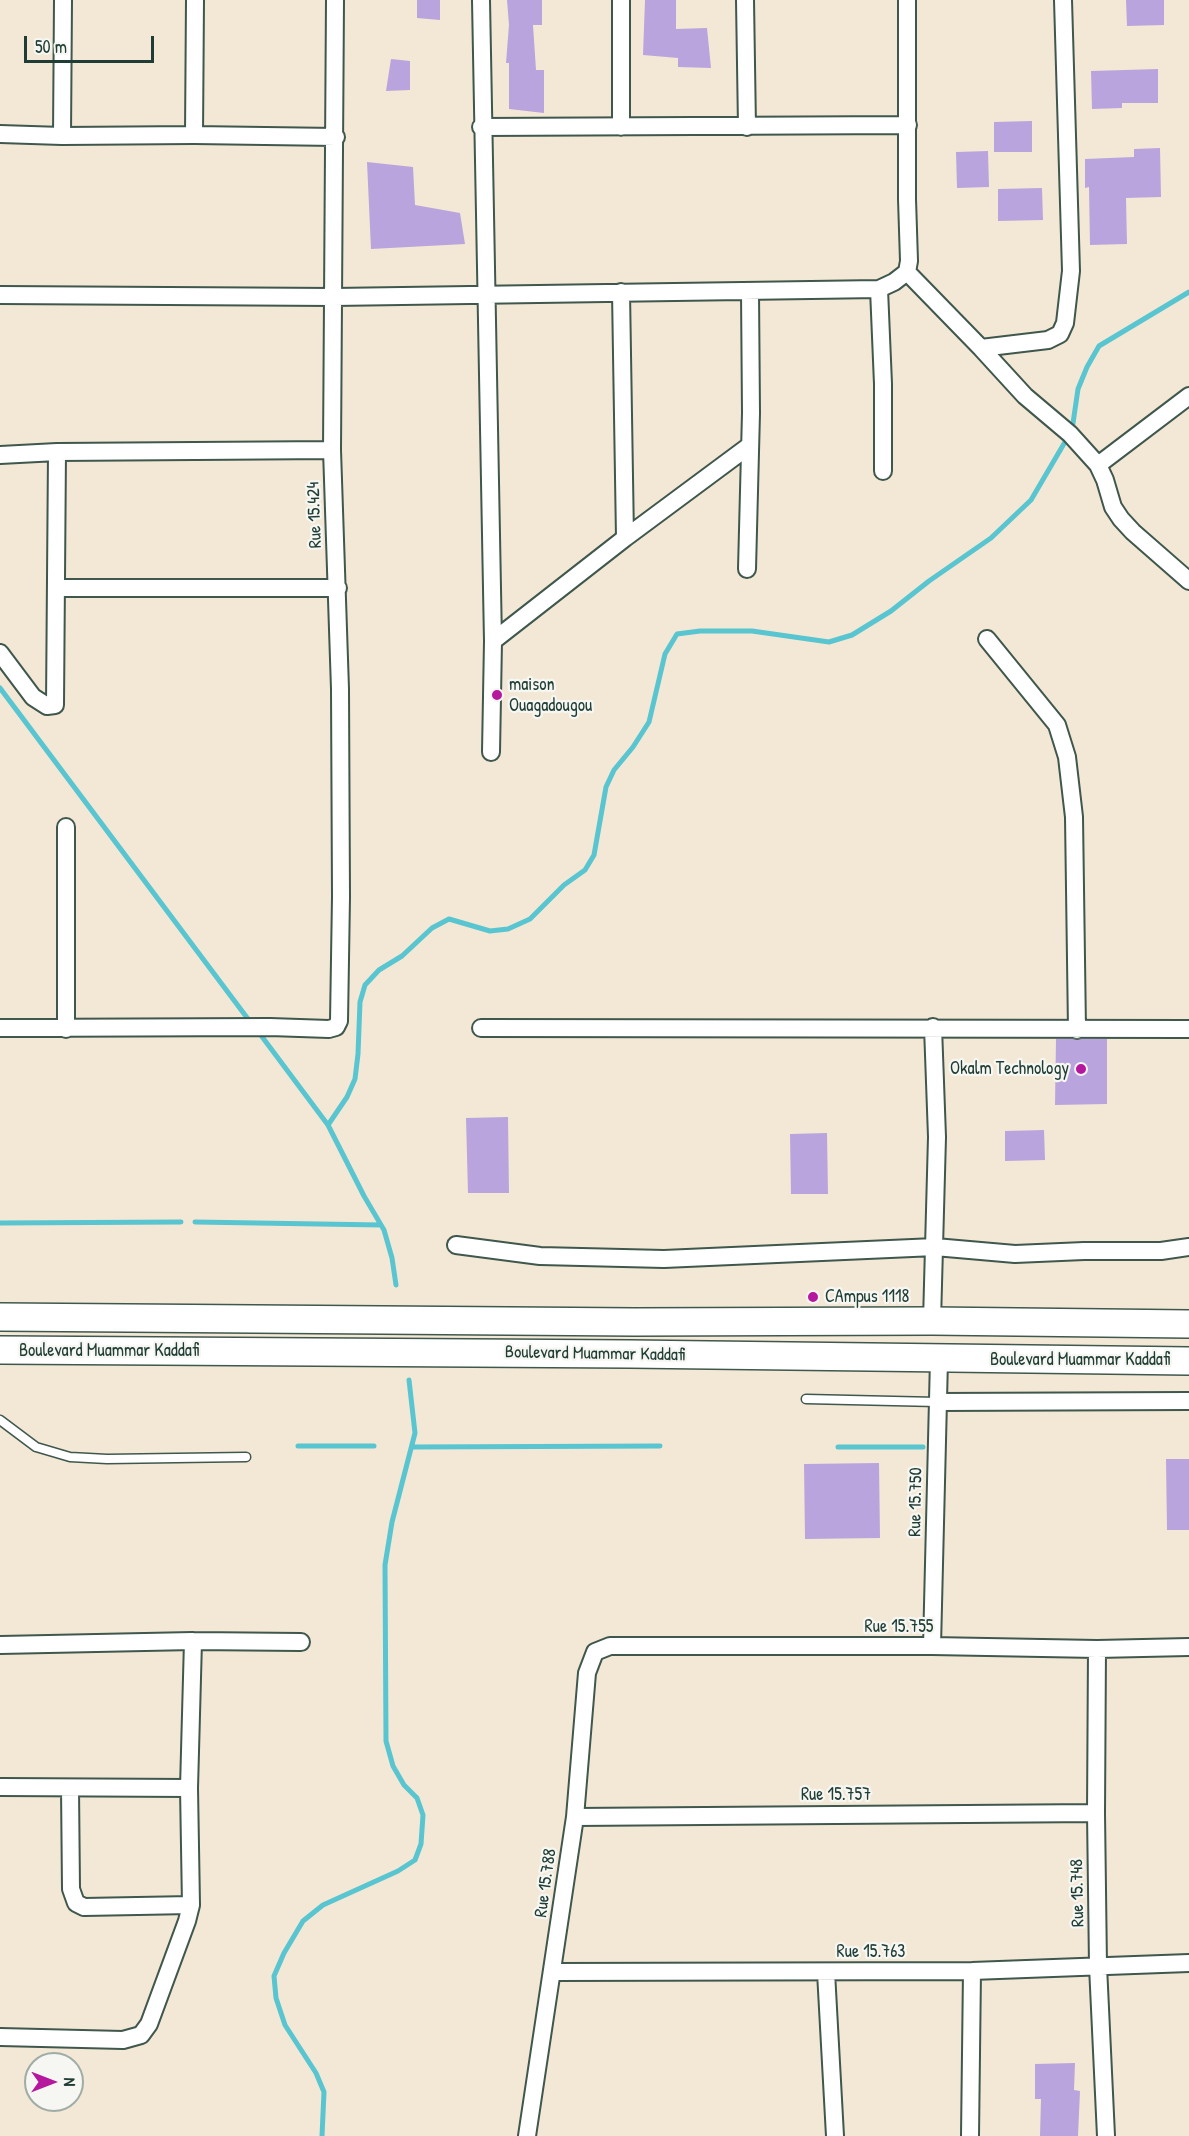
<!DOCTYPE html>
<style>
body{margin:0}
#map{position:relative;width:1189px;height:2136px;overflow:hidden;background:#f3e8d5;font-family:"Patrick Hand",sans-serif}
canvas{display:block}
.north{position:absolute;left:24px;top:2052px;width:60px;height:60px;box-sizing:border-box;background:#f6f6f2;border:2px solid #a0aca6;border-radius:50%;rotate:90deg;font-size:16px;font-weight:700;line-height:24px;text-align:center;color:#1f3d34}
.north::after{content:'';display:block;margin:auto;width:21px;height:27px;background:#b5179e;clip-path:polygon(50% 0,100% 100%,50% 72%,0 100%)}
.scale{position:absolute;left:24px;top:36px;width:130px;height:27px;box-sizing:border-box;border:3px solid #1f3d34;border-top:0;padding-left:8px;font-size:18px;line-height:21px;white-space:nowrap;color:#1f3d34;-webkit-text-stroke:4px #f6f6f2;paint-order:stroke}
</style>
<div id="map">
<canvas width="1189" height="2136"></canvas>
<div class="north">N</div>
<div class="scale">50 m</div>
</div>
<script>
const context = document.querySelector('canvas').getContext('2d');
context.lineJoin = 'round';
const toPath = rows => new Path2D(rows.map(r => 'M' + r).join(''));
function strokePath(path, color, width, dash) { context.strokeStyle = color; context.lineWidth = width; context.lineCap = dash ? 'butt' : 'round'; context.setLineDash(dash || []); context.stroke(path); }
function paint(path, color) { context.fillStyle = color; context.fill(path, 'evenodd'); }
function label(font, color, halo, rows, align = 'center') {
  context.font = font + ' "Patrick Hand",sans-serif'; context.lineWidth = 4.5; context.setLineDash([]); context.textBaseline = 'middle'; context.strokeStyle = halo; context.fillStyle = color; for (const [text, x, y, turn = 0] of rows) {
    context.save(); context.translate(x, y); context.rotate((+turn || 0) * Math.PI / 180); context.textAlign = isNaN(turn) ? turn : align; if (halo) context.strokeText(text, 0, 0); context.fillText(text, 0, 0); context.restore();
  }
}
const stream = toPath([
 [0,688,251,1023],
 [257,1030,328,1125,364,1196,384,1230,392,1258,396,1285],
 [328,1125,347,1097,355,1079,358,1054,360,1002,365,985,379,970,402,956,432,928,449,919,490,931,508,929,530,919,564,885,585,870,594,855,606,787,614,770,633,747,649,722,665,654,677,634,700,631,752,631,829,642,852,635,891,611,929,581,991,538,1031,500,1072,430,1078,389,1087,367,1099,346,1189,292],
 [195,1222,381,1225],
 [0,1223,181,1222],
 [298,1446,374,1446],
 [412,1447,660,1446],
 [838,1447,923,1447],
 [322,2136,324,2092,316,2073,285,2025,276,1998,274,1976,284,1953,303,1921,323,1905,398,1871,415,1860,421,1844,423,1815,417,1798,404,1785,393,1766,386,1741,385,1565,392,1522,415,1433,409,1380]
]);
const building = toPath([
 [417,0,440,0,440,20,417,18],
 [507,0,542,0,542,25,533,25,536,70,544,70,544,113,509,109,509,63,506,63,509,25],
 [645,0,676,0,676,29,707,28,711,68,678,67,678,58,643,55],
 [1126,0,1164,0,1164,25,1127,26],
 [391,59,410,61,410,90,386,91],
 [1158,69,1158,103,1122,103,1122,108,1092,109,1091,71],
 [1032,121,1032,152,994,152,994,122],
 [1160,148,1161,197,1126,198,1127,244,1090,245,1089,187,1085,188,1085,159,1134,157,1134,149],
 [988,151,989,187,957,188,956,152],
 [367,162,413,167,415,205,460,213,465,244,371,249],
 [1042,188,1043,220,998,221,998,189],
 [1056,1039,1107,1039,1107,1104,1055,1105],
 [508,1117,509,1193,468,1193,466,1118],
 [1044,1130,1045,1160,1005,1161,1005,1131],
 [827,1133,828,1194,791,1194,790,1134],
 [1166,1459,1189,1459,1189,1530,1167,1530],
 [879,1463,880,1538,805,1539,804,1464],
 [1075,2063,1074,2090,1080,2091,1078,2136,1040,2136,1041,2099,1035,2099,1035,2064]
]);
const service = toPath([
 [806,1399,937,1402],
 [0,1420,36,1447,70,1457,107,1459,246,1457]
]);
const minor = toPath([
 [481,0,493,641,491,752],
 [621,0,621,127],
 [745,0,747,127],
 [481,127,908,125],
 [0,134,62,136,194,135,336,137],
 [194,135,195,0],
 [62,136,63,0],
 [907,272,981,348,1025,396,1070,434,1098,465,1105,480,1113,507,1121,519,1133,532,1189,581],
 [907,272,909,261,907,199,907,0],
 [879,289,883,384,883,471],
 [621,292,625,538],
 [0,295,334,297,879,289,894,282,907,272],
 [981,348,1048,340,1060,334,1065,323,1071,271,1063,0],
 [0,455,57,452,332,450],
 [1098,465,1189,396],
 [747,569,751,413,750,292],
 [57,588,338,588],
 [987,639,1057,725,1067,757,1074,817,1077,1030],
 [493,641,625,538,749,446],
 [0,653,33,697,47,706,55,705,57,452],
 [0,1028,270,1027,329,1029,336,1027,339,1021,341,897,340,689,332,450,335,0],
 [481,1028,1189,1029],
 [66,1029,66,827],
 [456,1245,540,1256,664,1259,935,1247,1015,1254,1084,1251,1161,1251,1189,1247],
 [932,1321,937,1137,933,1027],
 [937,1402,1189,1401],
 [0,1645,193,1641,301,1642],
 [932,1646,939,1359],
 [1097,1649,1096,1813,1098,1966,1106,2136],
 [0,1787,189,1788],
 [70,1788,71,1889,76,1903,84,1907,191,1905],
 [575,1817,1096,1813],
 [553,1972,972,1971,1189,1963],
 [826,1972,835,2136],
 [0,2037,123,2040,141,2035,149,2024,187,1921,191,1905,189,1788,193,1641],
 [527,2136,575,1817,587,1673,595,1652,610,1646,932,1646,1097,1649,1189,1647],
 [970,2136,972,1971]
]);
const primary = toPath([
 [0,1317,635,1322,932,1321,1189,1324],
 [0,1350,630,1354,1189,1361]
]);
const markers = [
 [497,695,6,"#b5179e"],
 [1081,1069,6,"#b5179e"],
 [813,1297,6,"#b5179e"]
];
const streetNames = [
 ["Rue 15.424",315,515,-92],
 ["Boulevard Muammar Kaddafi",109,1351],
 ["Boulevard Muammar Kaddafi",595,1354,1],
 ["Boulevard Muammar Kaddafi",1080,1360],
 ["Rue 15.750",916,1502,-89],
 ["Rue 15.755",899,1627],
 ["Rue 15.757",836,1795],
 ["Rue 15.788",546,1883,-82],
 ["Rue 15.748",1078,1893,-91],
 ["Rue 15.763",871,1952]
];
const poiNames = [
 ["maison",509,685],
 ["Ouagadougou",509,706],
 ["Okalm Technology",1069,1069,"right"],
 ["CAmpus 1118",825,1297]
];
strokePath(stream, '#58c5d0', 5);
paint(building, '#b9a4de');
strokePath(service, '#3f574c', 11);
strokePath(minor, '#3f574c', 20);
strokePath(primary, '#3f574c', 30);
strokePath(service, '#fff', 8);
strokePath(minor, '#fff', 16);
strokePath(primary, '#fff', 27);
for (const [x, y, r, color] of markers) { const dot = new Path2D(); dot.arc(x, y, r, 0, 2 * Math.PI); context.fillStyle = color; context.fill(dot); strokePath(dot, '#f6f6f2', 2); }
label('18px', '#1f3d34', '#f6f6f2', streetNames);
label('18px', '#1f3d34', '#f6f6f2', poiNames, 'left');
</script>
